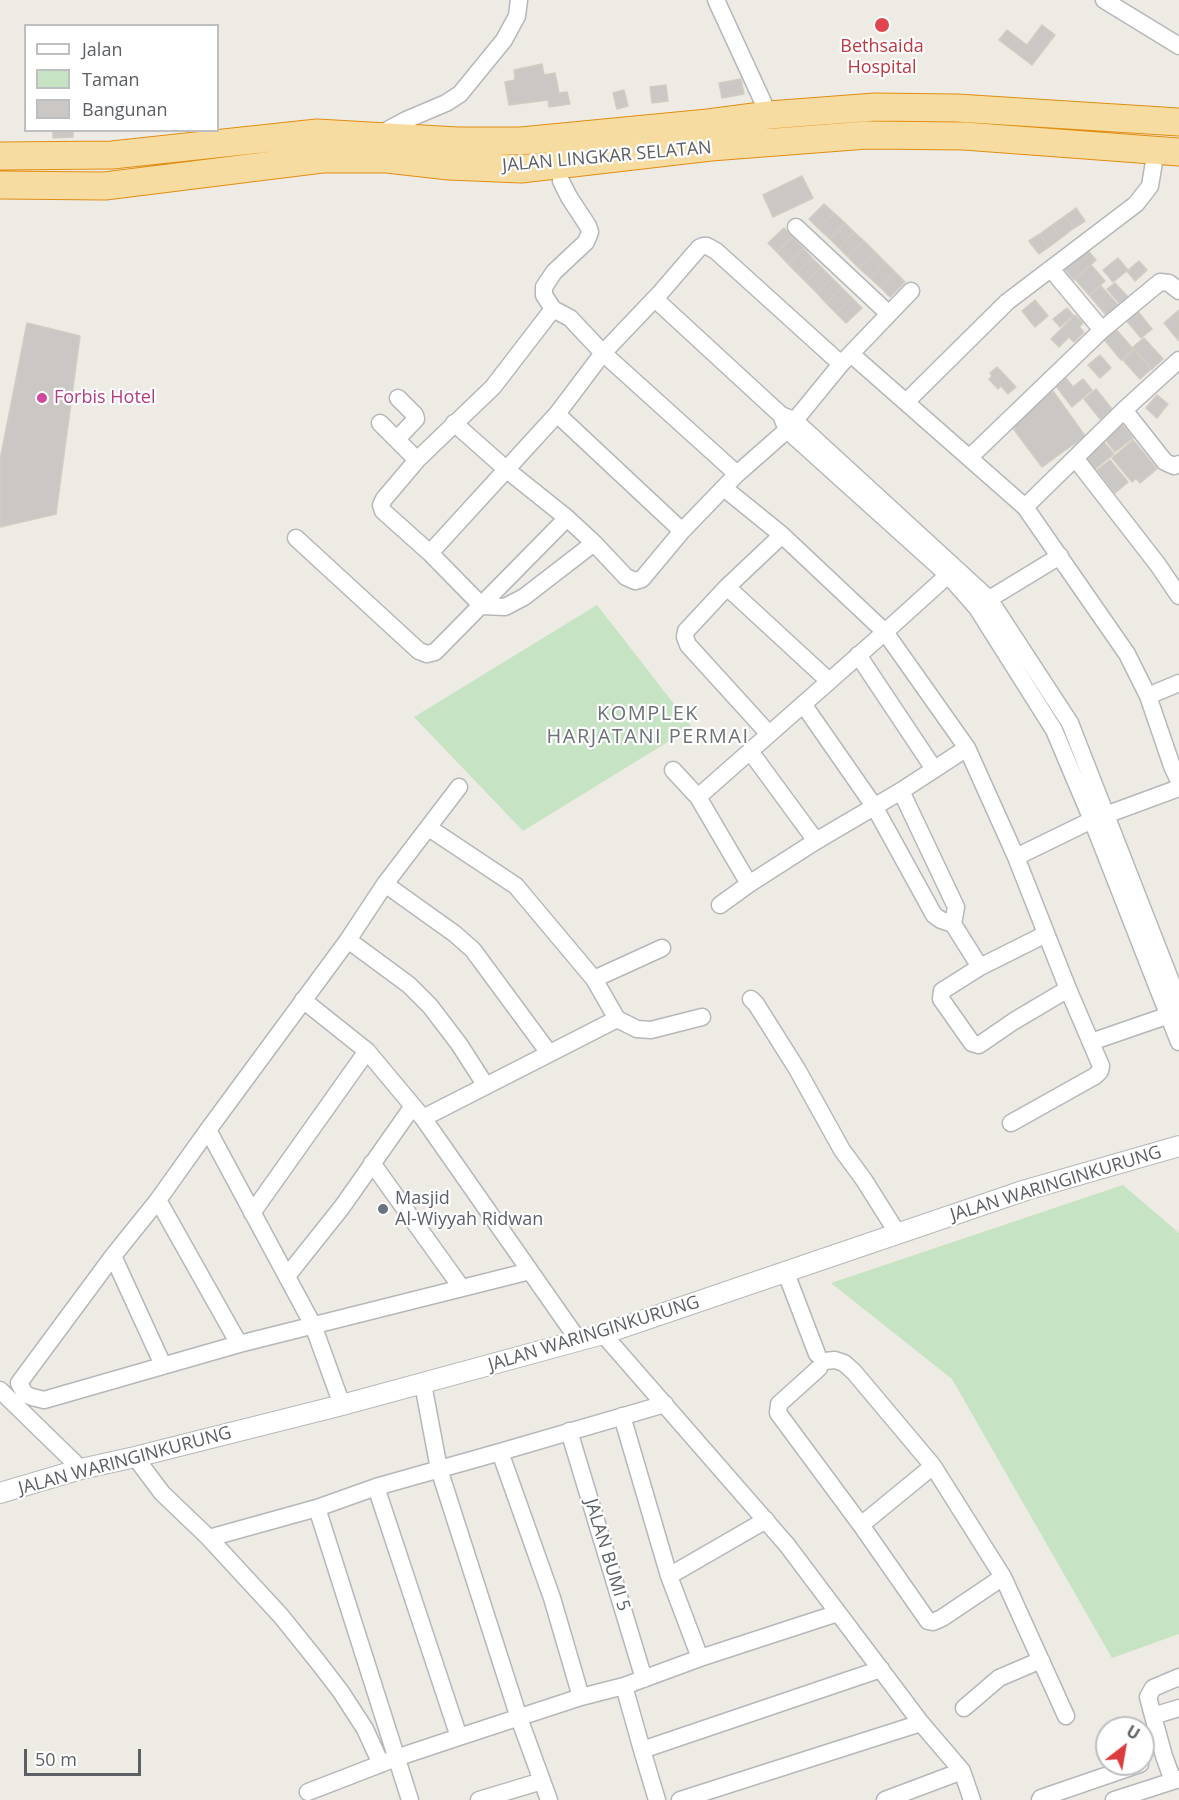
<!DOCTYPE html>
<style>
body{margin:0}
#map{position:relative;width:1179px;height:1800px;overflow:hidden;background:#eeebe4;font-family:"Open Sans",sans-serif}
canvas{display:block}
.legend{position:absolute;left:24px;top:24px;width:195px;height:108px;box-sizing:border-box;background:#fff;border:2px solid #bebfc1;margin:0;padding:8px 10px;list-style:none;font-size:18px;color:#5c6064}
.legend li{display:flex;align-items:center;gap:12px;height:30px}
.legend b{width:30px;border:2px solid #bebfc1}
.north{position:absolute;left:1095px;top:1716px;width:60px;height:60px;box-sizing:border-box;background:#fff;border:2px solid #bebfc1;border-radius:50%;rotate:31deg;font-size:16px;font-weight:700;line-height:24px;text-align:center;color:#5c6064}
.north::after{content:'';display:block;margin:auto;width:21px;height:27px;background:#dd3b3e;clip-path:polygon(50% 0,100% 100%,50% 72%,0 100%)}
.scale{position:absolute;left:24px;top:1749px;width:117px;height:27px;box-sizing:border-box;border:3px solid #5c6064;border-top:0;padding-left:8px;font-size:18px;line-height:21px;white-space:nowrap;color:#5c6064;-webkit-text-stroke:4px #fff;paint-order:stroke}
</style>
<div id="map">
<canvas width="1179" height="1800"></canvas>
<ul class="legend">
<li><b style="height:8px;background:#fff"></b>Jalan</li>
<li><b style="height:16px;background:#c6e3c3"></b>Taman</li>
<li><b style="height:16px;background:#cbc7c4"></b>Bangunan</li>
</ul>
<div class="north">U</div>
<div class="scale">50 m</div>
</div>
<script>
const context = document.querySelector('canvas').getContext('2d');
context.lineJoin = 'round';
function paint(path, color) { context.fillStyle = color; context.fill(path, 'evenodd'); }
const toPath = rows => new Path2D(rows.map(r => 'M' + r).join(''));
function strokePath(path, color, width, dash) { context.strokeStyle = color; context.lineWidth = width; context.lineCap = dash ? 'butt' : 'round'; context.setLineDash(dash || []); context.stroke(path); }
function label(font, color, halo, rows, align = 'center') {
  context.font = font + ' "Open Sans",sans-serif'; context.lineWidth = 4.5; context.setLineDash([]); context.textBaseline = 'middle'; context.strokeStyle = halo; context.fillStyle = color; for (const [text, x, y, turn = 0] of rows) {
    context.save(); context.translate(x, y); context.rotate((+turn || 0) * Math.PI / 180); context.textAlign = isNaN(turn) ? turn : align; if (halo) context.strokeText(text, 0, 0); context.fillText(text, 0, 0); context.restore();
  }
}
const green = toPath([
 [597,605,692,727,523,831,414,717],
 [1123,1185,1179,1233,1179,1634,1112,1658,952,1379,831,1283]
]);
const building = toPath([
 [1042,25,1055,35,1032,65,999,40,1007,30,1027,45,1042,25],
 [542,64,544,75,555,73,559,93,567,92,570,104,549,107,548,100,509,105,505,82,515,80,514,70,542,64],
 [741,79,744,94,722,98,719,83,741,79],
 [666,85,668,101,652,103,650,87,666,85],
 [624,90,628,106,617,109,613,93,624,90],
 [53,130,73,130,73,137,53,138,53,130],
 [802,176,813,198,773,217,763,195,802,176],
 [824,204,834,213,818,228,809,219,824,204],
 [1076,208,1085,221,1074,228,1065,216,1076,208],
 [834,213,845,223,830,239,818,228,834,213],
 [1065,216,1074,228,1061,238,1052,225,1065,216],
 [845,223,854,232,839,248,830,239,845,223],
 [1052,225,1061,238,1049,247,1040,234,1052,225],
 [784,228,792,237,777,252,768,243,784,228],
 [854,232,864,241,848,257,839,248,854,232],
 [1040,234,1049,247,1039,254,1029,241,1040,234],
 [792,237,803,248,788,264,777,252,792,237],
 [864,241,875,252,859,268,848,257,864,241],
 [1084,246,1096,260,1074,280,1062,266,1084,246],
 [803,248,812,258,797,273,788,264,803,248],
 [875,252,885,262,870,278,859,268,875,252],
 [812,258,821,267,806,282,797,273,812,258],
 [1118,258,1128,270,1113,282,1103,270,1118,258],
 [1139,261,1147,270,1135,281,1127,271,1139,261],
 [885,262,895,272,880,287,870,278,885,262],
 [1091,265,1105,281,1089,295,1075,279,1091,265],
 [821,267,832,278,817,293,806,282,821,267],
 [895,272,905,282,890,297,880,287,895,272],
 [832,278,842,288,826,303,817,293,832,278],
 [1115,283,1128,297,1120,304,1107,289,1115,283],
 [1101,286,1118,305,1106,315,1090,296,1101,286],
 [842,288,852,298,836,313,826,303,842,288],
 [852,298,862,308,846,323,836,313,852,298],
 [1035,300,1048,316,1035,327,1022,311,1035,300],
 [1067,308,1073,315,1060,327,1053,319,1067,308],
 [1136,309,1152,329,1141,338,1125,319,1136,309],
 [1179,310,1179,341,1164,323,1179,310],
 [1075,315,1083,323,1079,327,1084,332,1074,342,1069,337,1059,347,1051,339,1075,315],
 [27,323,80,336,56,514,0,527,0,460,27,323],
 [1114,327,1133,349,1121,360,1102,337,1114,327],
 [1144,338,1163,359,1152,369,1133,347,1144,338],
 [1134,350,1151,369,1140,379,1123,360,1134,350],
 [1100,355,1111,368,1100,378,1088,365,1100,355],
 [997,367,1016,387,1008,394,1001,386,998,389,989,379,992,376,990,373,997,367],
 [1066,378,1073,387,1083,379,1092,390,1072,407,1056,386,1066,378],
 [1096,389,1112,409,1100,419,1084,399,1096,389],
 [1053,391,1085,436,1042,467,1009,423,1053,391],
 [1157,395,1168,404,1157,418,1146,408,1157,395],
 [1119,421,1133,438,1115,452,1101,434,1119,421],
 [1101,439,1114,454,1095,469,1083,454,1101,439],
 [1133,440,1157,469,1140,483,1136,478,1132,482,1112,458,1133,440],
 [1110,460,1128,482,1115,493,1097,470,1110,460]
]);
const minor = toPath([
 [716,0,769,115],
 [1104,0,1179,46],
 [378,135,406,120,446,103,460,94,504,40,517,16,519,0],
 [561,181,569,197,588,226,590,232,586,242,554,272,544,287,544,295,553,309,570,318,603,353,737,474],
 [796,227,889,314],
 [1051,269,1102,330],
 [655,299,781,415,794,420,989,599,1070,723,1179,1002],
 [553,309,493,387,417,460,384,499,381,505,383,511,430,553,482,606,505,607,524,597,594,543],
 [851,354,1025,507,1127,654,1148,696,1172,766,1179,781],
 [906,402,1007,302,1136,204,1150,186,1156,150],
 [1124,410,1165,462,1174,466,1179,464],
 [557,414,682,531],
 [781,415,787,430,948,575,977,608,1054,730,1092,820,1179,1042],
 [380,423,417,460],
 [454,423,507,470,567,518,594,543,626,577,635,581,642,579,682,531,737,474,787,430,841,364,911,291],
 [397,439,416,419,415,415,398,398],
 [969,458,1102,330,1160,282,1169,283,1179,291],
 [1075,458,1158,565,1179,596],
 [724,488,782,535,885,632,967,748,1016,857,1068,989,1101,1066,1100,1071,1095,1076,1011,1123],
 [1025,507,1124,410,1179,360],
 [296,538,419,651,427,654,435,652,567,518],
 [430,553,557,414,603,353,661,292,699,248,703,246,707,246,716,251,841,364],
 [727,587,829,681],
 [981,604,1060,556],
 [858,655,934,769],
 [1148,696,1179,683],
 [803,704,874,806,934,915,941,920,953,924,980,967],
 [769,734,688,645,685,637,686,631,727,587,782,535],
 [750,751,816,841],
 [673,770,698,797,749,884],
 [459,787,385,884,348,940,208,1130,158,1200,113,1256,19,1383,25,1394,32,1397,44,1400,239,1344,530,1271],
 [901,791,956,907,953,924],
 [698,797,885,632,948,575,954,567],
 [429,828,516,886,594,979,617,1019],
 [1016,857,1092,820,1179,788],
 [385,884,455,934,473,950,549,1053],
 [720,905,749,884,816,841,901,791,967,748],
 [1046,934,980,967,942,991,941,999,972,1043,979,1045,1014,1021,1068,989],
 [348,940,409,985,430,1006,459,1044,486,1086],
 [594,979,662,948],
 [751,999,756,1004,797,1069,842,1150,864,1180,898,1234],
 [303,1000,367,1051,423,1118,579,1341],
 [1091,1042,1178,1012],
 [423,1118,617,1019,637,1029,651,1030,702,1017],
 [208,1130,313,1325,342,1405],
 [372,1163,461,1287],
 [158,1200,239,1344],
 [252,1213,367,1051],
 [113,1256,163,1365],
 [786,1273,817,1354],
 [287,1276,342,1207,413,1106],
 [603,1334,787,1545,921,1723,962,1771,972,1800],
 [825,1361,835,1360,844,1363,854,1372,933,1466,861,1525],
 [819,1368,779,1404,778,1413,861,1525,928,1621,933,1622,942,1618,1003,1577],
 [423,1384,439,1469,519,1718,549,1800],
 [0,1390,81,1469],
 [622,1416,669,1576],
 [569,1431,644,1679],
 [500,1452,552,1598,581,1697],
 [135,1457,162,1493,209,1538,281,1616,318,1662,341,1692,365,1729,381,1764],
 [933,1466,1003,1577,1066,1716],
 [376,1487,459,1737],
 [317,1508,410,1800],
 [209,1538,317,1508,376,1487,500,1452,665,1404],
 [700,1658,669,1576,766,1520],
 [1179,1677,1153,1688,1148,1697,1153,1716,1179,1708],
 [624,1686,642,1750,657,1800],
 [964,1708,999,1678,1041,1660],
 [1153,1716,1164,1756,1173,1781,1179,1779],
 [642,1750,881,1669],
 [308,1792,396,1758,459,1737,581,1697,624,1686,700,1658,838,1613],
 [479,1800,542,1781],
 [680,1800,921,1723],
 [885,1800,962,1771],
 [1040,1800,1041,1798,1140,1764],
 [1114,1800,1173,1781]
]);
const tertiary = toPath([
 [0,1493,81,1469,135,1457,342,1405,603,1334,1026,1190,1179,1146]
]);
const trunk = toPath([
 [0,156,112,155,317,133,458,141,521,141,708,123,769,115,875,107,957,108,1179,122],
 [0,185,105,186,322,159,387,159,449,166,521,169,711,147,867,135,964,136,1179,152]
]);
const markers = [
 [882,25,8,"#e0444e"],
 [42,398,6,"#d1479c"],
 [383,1209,6,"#6b7280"]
];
const healthNames = [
 ["Bethsaida",882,47],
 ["Hospital",882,68]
];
const streetNames = [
 ["JALAN LINGKAR SELATAN",607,157,-5],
 ["JALAN WARINGINKURUNG",1056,1184,-17],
 ["JALAN WARINGINKURUNG",594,1334,-17],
 ["JALAN WARINGINKURUNG",125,1461,-15],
 ["JALAN BUMI 5",607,1555,73]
];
const hotelNames = [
 ["Forbis Hotel",54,398]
];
const worshipNames = [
 ["Masjid",395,1199],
 ["Al-Wiyyah Ridwan",395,1220]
];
const neighbourhoodNames = [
 ["KOMPLEK",648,714],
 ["HARJATANI PERMAI",648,737]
];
paint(green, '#c6e3c3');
paint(building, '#cbc7c4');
strokePath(building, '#d2ccc3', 1.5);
strokePath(minor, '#b5b7ba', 19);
strokePath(tertiary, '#b5b7ba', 22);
strokePath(trunk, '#e18d11', 29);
strokePath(minor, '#fff', 16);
strokePath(tertiary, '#fff', 20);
strokePath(trunk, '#f7dca1', 27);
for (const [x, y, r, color] of markers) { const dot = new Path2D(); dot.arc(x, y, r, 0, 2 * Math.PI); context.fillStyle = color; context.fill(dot); strokePath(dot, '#fff', 2); }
label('18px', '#be3a42', '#fff', healthNames);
label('18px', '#5c6064', '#fff', streetNames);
label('18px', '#b23c85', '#fff', hotelNames, 'left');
label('18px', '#5b616d', '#fff', worshipNames, 'left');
context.letterSpacing = '1.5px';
label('20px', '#6d7276', '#fff', neighbourhoodNames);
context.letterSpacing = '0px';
</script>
